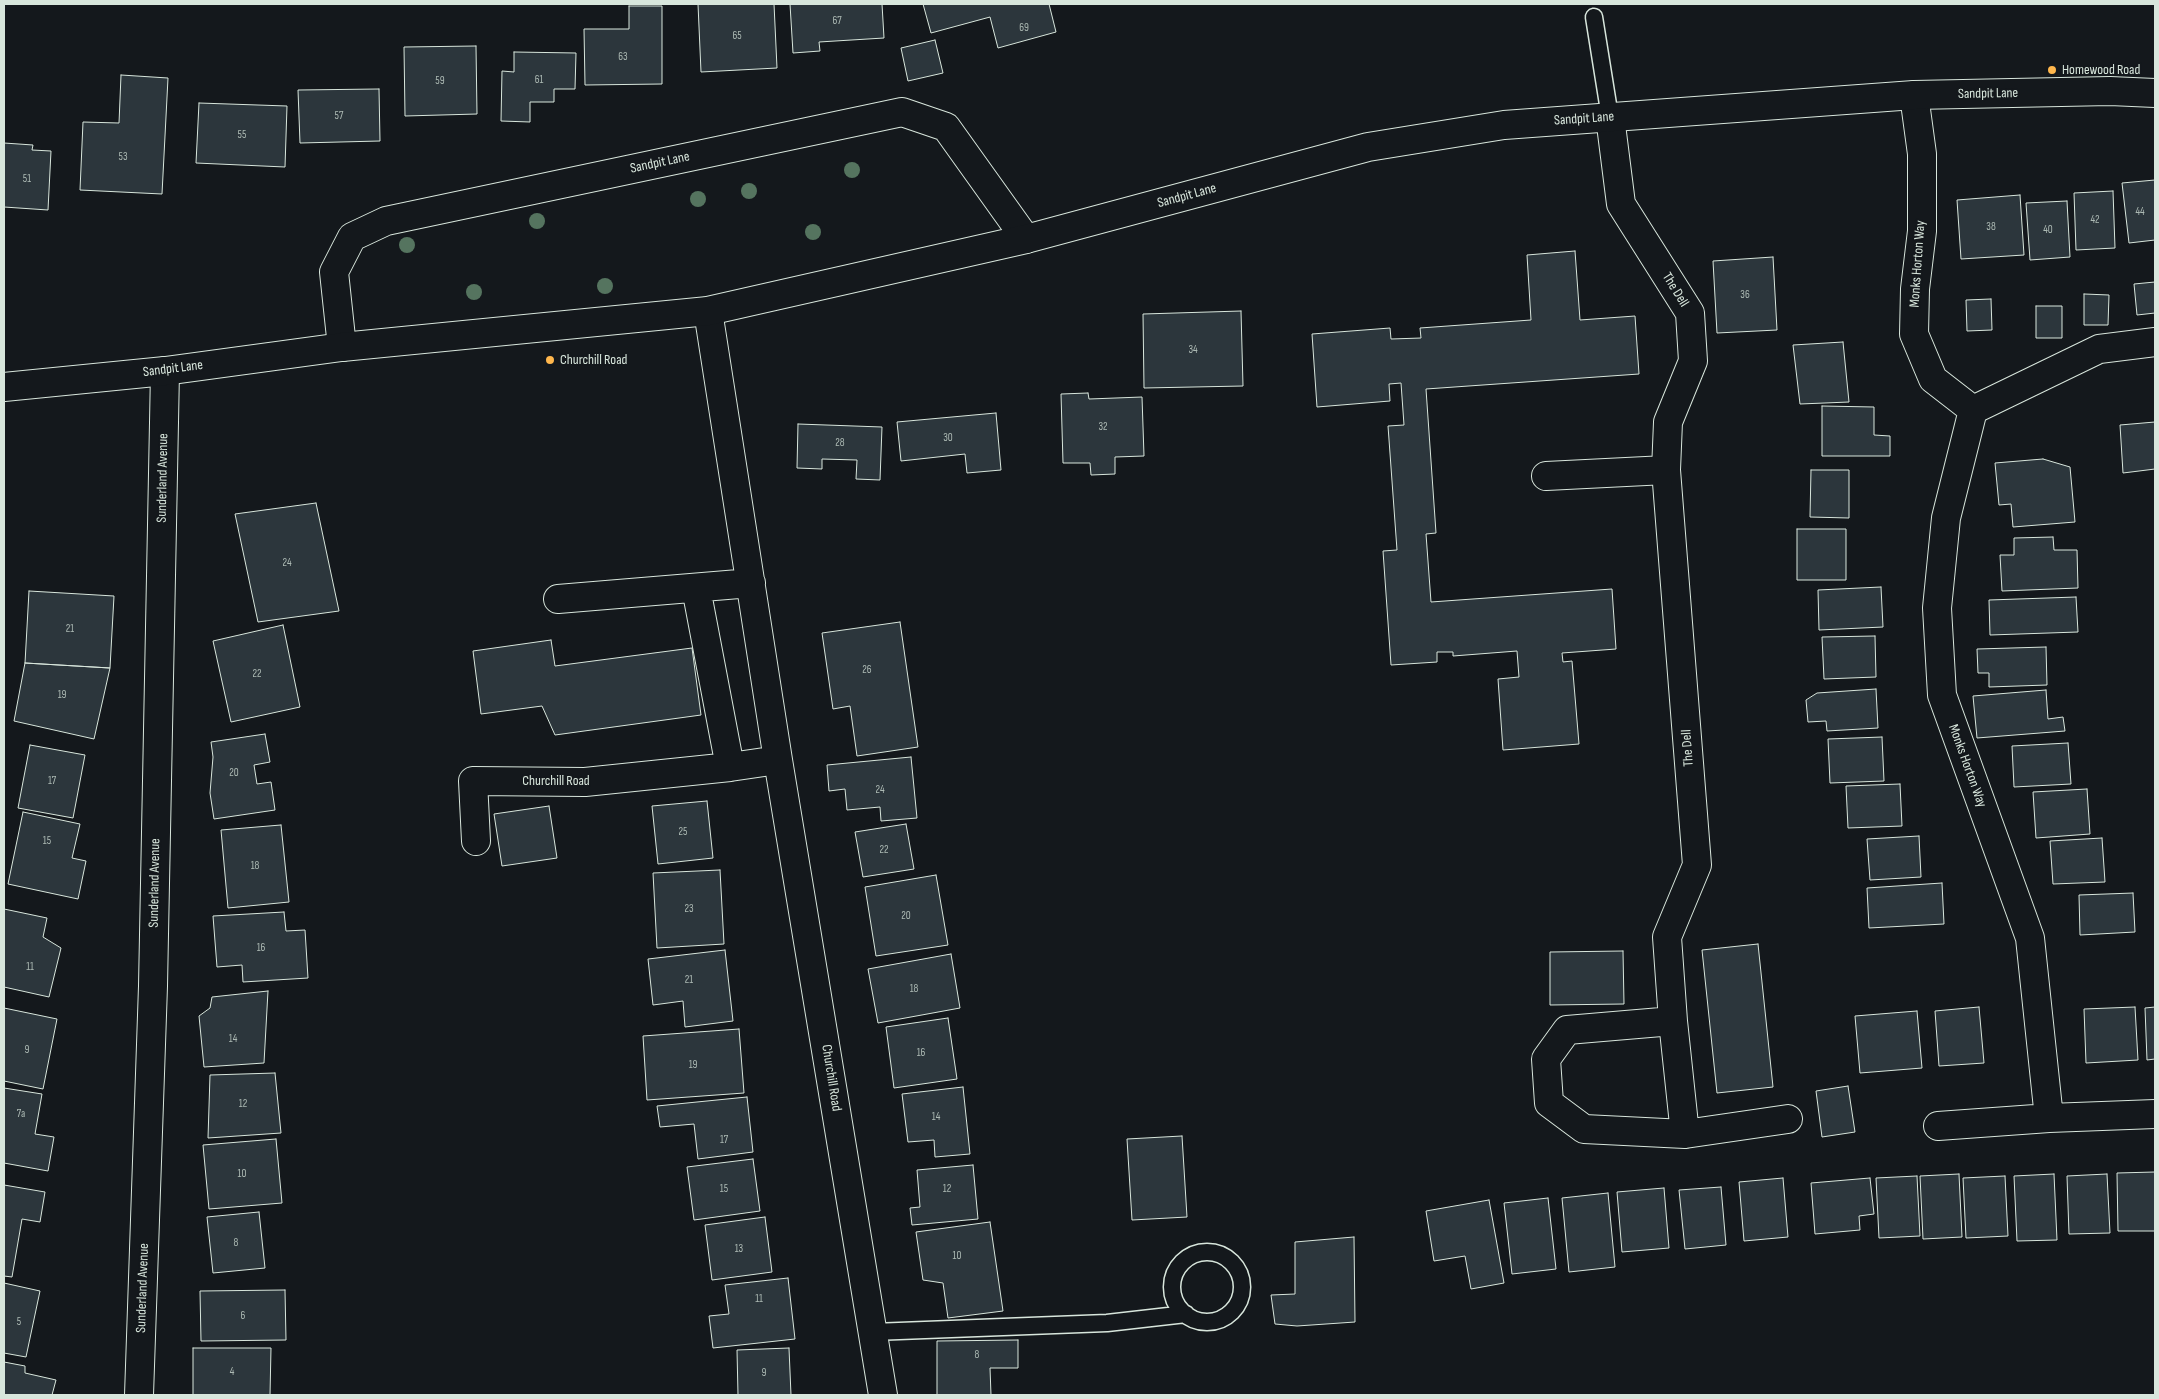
<!DOCTYPE html>
<style>
body{margin:0}
#map{position:relative;width:2159px;height:1399px;overflow:hidden;background:#14181c;font-family:"Sofia Sans Condensed",sans-serif}
canvas{display:block}
.frame{position:absolute;inset:0;border:5px solid #d8e6dc;pointer-events:none}
</style>
<div id="map">
<canvas width="2159" height="1399"></canvas>
<div class="frame"></div>
</div>
<script>
const context = document.querySelector('canvas').getContext('2d');
context.lineJoin = 'round';
function paint(path, color) { context.fillStyle = color; context.fill(path, 'evenodd'); }
const toPath = rows => new Path2D(rows.map(r => 'M' + r).join(''));
function strokePath(path, color, width, dash) { context.strokeStyle = color; context.lineWidth = width; context.lineCap = dash ? 'butt' : 'round'; context.setLineDash(dash || []); context.stroke(path); }
function label(font, color, halo, rows, align = 'center') {
  context.font = font + ' "Sofia Sans Condensed",sans-serif'; context.lineWidth = 4; context.setLineDash([]); context.textBaseline = 'middle'; context.strokeStyle = halo; context.fillStyle = color; for (const [text, x, y, turn = 0] of rows) {
    context.save(); context.translate(x, y); context.rotate((+turn || 0) * Math.PI / 180); context.textAlign = isNaN(turn) ? turn : align; if (halo) context.strokeText(text, 0, 0); context.fillText(text, 0, 0); context.restore();
  }
}
const building = toPath([
 [698,4,774,4,777,68,701,72,698,4],
 [790,4,882,4,884,38,819,42,820,51,793,53,790,4],
 [923,4,1049,4,1056,32,998,48,990,17,931,33,923,4],
 [629,6,662,6,662,84,585,85,584,29,629,29,629,6],
 [935,40,943,73,908,81,901,48,935,40],
 [476,46,477,114,405,116,404,47,476,46],
 [514,52,576,53,575,89,554,89,554,102,530,102,530,122,501,121,502,71,514,72,514,52],
 [121,75,168,78,162,194,80,190,83,122,119,123,121,75],
 [379,89,380,141,300,143,298,90,379,89],
 [199,103,287,106,285,167,196,163,199,103],
 [4,143,33,145,32,150,51,151,48,210,4,207,4,143],
 [2155,180,2155,240,2129,243,2122,183,2155,180],
 [2113,191,2115,248,2076,250,2074,193,2113,191],
 [2020,195,2024,255,1961,259,1957,200,2020,195],
 [2067,201,2070,257,2030,260,2026,203,2067,201],
 [1575,251,1580,320,1635,316,1639,374,1426,389,1436,533,1426,534,1431,602,1612,589,1616,649,1562,653,1563,662,1572,661,1579,744,1503,750,1498,679,1519,677,1517,651,1453,656,1453,652,1437,652,1437,662,1391,665,1383,551,1397,550,1388,426,1404,425,1401,383,1389,384,1390,401,1317,407,1312,334,1390,328,1391,339,1421,338,1420,328,1531,320,1527,255,1575,251],
 [1773,257,1777,330,1717,333,1713,261,1773,257],
 [2155,282,2155,313,2137,315,2134,284,2155,282],
 [2084,294,2109,295,2108,325,2084,325,2084,294],
 [1991,299,1992,330,1967,331,1966,300,1991,299],
 [2036,306,2062,306,2062,338,2036,338,2036,306],
 [1241,311,1243,386,1144,388,1143,314,1241,311],
 [1843,342,1849,402,1800,404,1793,345,1843,342],
 [1088,393,1089,399,1142,397,1144,456,1115,457,1115,474,1091,475,1090,463,1063,463,1061,394,1088,393],
 [1822,406,1874,407,1874,435,1890,436,1890,456,1822,456,1822,406],
 [996,413,1001,470,967,473,965,454,901,461,897,422,996,413],
 [2155,422,2155,469,2123,473,2120,425,2155,422],
 [798,424,882,427,880,480,856,479,857,460,822,459,822,469,797,468,798,424],
 [2043,459,2070,467,2075,522,2013,527,2011,504,1999,505,1995,463,2043,459],
 [1811,470,1849,470,1849,518,1810,517,1811,470],
 [316,503,339,611,258,622,235,514,316,503],
 [1797,529,1846,529,1846,580,1797,580,1797,529],
 [2053,537,2054,550,2077,550,2078,588,2002,591,2000,555,2014,555,2014,538,2053,537],
 [1881,587,1883,627,1819,630,1818,590,1881,587],
 [29,591,114,596,110,668,25,663,29,591],
 [2076,597,2078,632,1990,635,1989,600,2076,597],
 [900,622,918,747,857,756,850,706,833,709,822,633,900,622],
 [283,625,300,707,231,722,213,641,283,625],
 [1875,636,1876,677,1824,679,1822,637,1875,636],
 [551,640,555,666,692,648,701,715,555,735,542,706,481,714,473,651,551,640],
 [2046,647,2047,685,1989,687,1989,673,1978,673,1977,649,2046,647],
 [25,663,110,668,94,739,14,721,25,663],
 [1876,689,1878,728,1827,731,1826,721,1808,722,1806,700,1817,693,1876,689],
 [2046,690,2048,719,2063,717,2065,731,1977,738,1973,696,2046,690],
 [265,734,270,762,254,765,257,784,271,782,275,810,214,819,210,793,213,757,211,742,265,734],
 [1882,737,1884,781,1830,783,1828,739,1882,737],
 [2068,743,2071,784,2014,787,2012,746,2068,743],
 [30,745,85,755,73,818,18,808,30,745],
 [911,757,917,818,881,821,880,807,847,810,845,789,829,791,827,765,911,757],
 [1900,784,1902,826,1848,828,1846,786,1900,784],
 [2087,789,2090,834,2036,838,2033,792,2087,789],
 [707,801,713,858,658,864,652,806,707,801],
 [549,806,557,858,502,866,494,814,549,806],
 [23,812,80,824,72,858,86,861,78,899,8,884,23,812],
 [906,824,914,869,863,877,855,832,906,824],
 [281,825,289,902,228,908,221,830,281,825],
 [1919,836,1921,877,1870,880,1867,839,1919,836],
 [2102,838,2105,882,2053,884,2050,841,2102,838],
 [720,870,724,944,657,948,653,873,720,870],
 [936,875,948,945,876,956,865,887,936,875],
 [1942,883,1944,924,1869,928,1867,888,1942,883],
 [2133,893,2135,932,2080,935,2079,895,2133,893],
 [4,909,47,918,43,937,61,948,49,997,4,987,4,909],
 [284,912,286,931,305,930,308,978,243,982,242,965,217,967,213,916,284,912],
 [1758,944,1773,1087,1717,1093,1702,950,1758,944],
 [725,950,733,1021,685,1027,683,1001,653,1005,648,959,725,950],
 [1623,951,1624,1004,1550,1005,1550,952,1623,951],
 [951,954,960,1008,878,1023,868,969,951,954],
 [268,991,264,1063,204,1067,199,1016,210,1008,212,997,268,991],
 [1979,1007,1984,1063,1939,1066,1935,1011,1979,1007],
 [2135,1007,2138,1060,2086,1063,2084,1009,2135,1007],
 [2155,1007,2155,1059,2147,1060,2145,1008,2155,1007],
 [4,1008,57,1019,43,1089,4,1081,4,1008],
 [1917,1011,1922,1068,1860,1073,1855,1016,1917,1011],
 [948,1018,957,1079,894,1088,886,1027,948,1018],
 [739,1029,744,1093,647,1100,643,1036,739,1029],
 [275,1073,281,1133,208,1138,210,1075,275,1073],
 [1848,1086,1855,1132,1822,1137,1816,1091,1848,1086],
 [963,1087,970,1154,935,1157,934,1140,908,1142,902,1094,963,1087],
 [4,1088,42,1094,35,1134,54,1137,48,1171,4,1163,4,1088],
 [747,1097,753,1152,698,1159,694,1124,660,1127,657,1106,747,1097],
 [1182,1136,1187,1217,1132,1220,1127,1139,1182,1136],
 [276,1139,282,1203,209,1209,203,1145,276,1139],
 [753,1159,760,1211,694,1220,687,1167,753,1159],
 [973,1165,978,1219,912,1225,910,1208,920,1207,917,1170,973,1165],
 [2155,1172,2155,1231,2118,1231,2117,1173,2155,1172],
 [1959,1174,1962,1237,1923,1239,1920,1176,1959,1174],
 [2054,1174,2057,1240,2017,1241,2014,1176,2054,1174],
 [2107,1174,2110,1233,2069,1234,2067,1176,2107,1174],
 [1917,1176,1920,1236,1879,1238,1876,1178,1917,1176],
 [2005,1176,2008,1236,1966,1238,1963,1178,2005,1176],
 [1783,1178,1788,1237,1744,1241,1739,1182,1783,1178],
 [1870,1178,1874,1214,1859,1216,1860,1230,1815,1234,1811,1183,1870,1178],
 [4,1185,45,1192,40,1222,22,1219,12,1277,4,1276,4,1185],
 [1721,1187,1726,1245,1685,1249,1679,1190,1721,1187],
 [1664,1188,1669,1248,1622,1252,1617,1192,1664,1188],
 [1608,1193,1615,1267,1569,1272,1562,1198,1608,1193],
 [1548,1198,1556,1269,1512,1274,1504,1203,1548,1198],
 [1489,1200,1504,1283,1471,1289,1465,1256,1434,1261,1426,1211,1489,1200],
 [259,1212,265,1268,213,1273,207,1217,259,1212],
 [765,1217,772,1272,712,1280,705,1225,765,1217],
 [990,1222,1003,1311,948,1318,943,1283,923,1280,916,1232,990,1222],
 [1354,1237,1355,1322,1297,1326,1275,1324,1271,1295,1295,1294,1295,1242,1354,1237],
 [788,1278,795,1339,713,1348,709,1316,729,1314,725,1285,788,1278],
 [4,1283,40,1291,26,1357,4,1353,4,1283],
 [285,1290,286,1340,201,1341,200,1291,285,1290],
 [1018,1340,1018,1368,990,1368,991,1395,937,1395,937,1341,1018,1340],
 [193,1348,271,1348,270,1395,193,1395,193,1348],
 [789,1348,791,1395,738,1395,737,1350,789,1348],
 [4,1362,25,1366,25,1373,56,1380,52,1395,4,1395,4,1362]
]);
const service = toPath([
 [1594,17,1610,117],
 '1172 1287a35 35 0 1 1 70 0a35 35 0 1 1-70 0Z',
 [873,1332,1107,1323,1186,1314]
]);
const minor = toPath([
 [1914,95,1922,154,1922,231,1915,289,1914,334,1933,379,1973,410],
 [1610,117,1621,204,1690,313,1693,361,1668,422,1666,470,1697,865,1667,937,1673,1021,1685,1134],
 [708,311,778,760,883,1395],
 [342,347,334,272,352,237,386,221,902,112,946,127,1026,239],
 [1546,476,1666,470],
 [558,599,751,583],
 [730,767,778,760],
 [476,841,473,781,585,782,730,767,696,588],
 [1673,1021,1567,1030,1546,1059,1549,1103,1584,1129,1685,1134,1788,1119],
 [2049,1118,2030,938,1942,695,1937,608,1946,518,1973,410,2099,349,2155,342],
 [1938,1126,2049,1118,2155,1114],
 [139,1395,153,986,165,371]
]);
const tertiary = toPath([
 [4,387,165,371,342,347,708,311,1026,239,1368,147,1504,125,1914,95,2110,91,2155,93]
]);
const trees = [
 [852,170],
 [749,191],
 [698,199],
 [537,221],
 [813,232],
 [407,245],
 [605,286],
 [474,292]
];
const markers = [
 [2052,70,5,"#ffb74d"],
 [550,360,5,"#ffb74d"]
];
const numberNames = [
 ["67",837,21],
 ["69",1024,28],
 ["65",737,36],
 ["63",623,57],
 ["61",539,80],
 ["59",440,81],
 ["57",339,116],
 ["55",242,135],
 ["53",123,157],
 ["51",27,179],
 ["44",2140,212],
 ["42",2095,220],
 ["38",1991,227],
 ["40",2048,230],
 ["36",1745,295],
 ["34",1193,350],
 ["32",1103,427],
 ["30",948,438],
 ["28",840,443],
 ["24",287,563],
 ["21",70,629],
 ["26",867,670],
 ["22",257,674],
 ["19",62,695],
 ["20",234,773],
 ["17",52,781],
 ["24",880,790],
 ["25",683,832],
 ["15",47,841],
 ["22",884,850],
 ["18",255,866],
 ["23",689,909],
 ["20",906,916],
 ["16",261,948],
 ["11",30,967],
 ["21",689,980],
 ["18",914,989],
 ["14",233,1039],
 ["9",27,1050],
 ["16",921,1053],
 ["19",693,1065],
 ["12",243,1104],
 ["7a",21,1114],
 ["14",936,1117],
 ["17",724,1140],
 ["10",242,1174],
 ["15",724,1189],
 ["12",947,1189],
 ["8",236,1243],
 ["13",739,1249],
 ["10",957,1256],
 ["11",759,1299],
 ["6",243,1316],
 ["5",19,1322],
 ["8",977,1355],
 ["4",232,1372],
 ["9",764,1373]
];
const poiNames = [
 ["Homewood Road",2062,70],
 ["Churchill Road",560,360]
];
const streetNames = [
 ["Sandpit Lane",1988,94,-1],
 ["Sandpit Lane",1584,119,-4],
 ["Sandpit Lane",660,163,-12],
 ["Sandpit Lane",1187,196,-15],
 ["Monks Horton Way",1918,264,-86],
 ["The Dell",1675,290,58],
 ["Sandpit Lane",173,369,-7],
 ["Sunderland Avenue",163,478,-89],
 ["The Dell",1688,748,-94],
 ["Monks Horton Way",1967,766,70],
 ["Churchill Road",556,781],
 ["Sunderland Avenue",155,883,-89],
 ["Churchill Road",831,1078,81],
 ["Sunderland Avenue",143,1288,-88]
];
paint(building, '#2c363c');
strokePath(building, '#d8e6dc', 1);
strokePath(service, '#d8e6dc', 19);
strokePath(minor, '#d8e6dc', 30);
strokePath(tertiary, '#d8e6dc', 30);
strokePath(service, '#14181c', 16);
strokePath(minor, '#14181c', 28);
strokePath(tertiary, '#14181c', 28);
context.fillStyle = '#55745f';
for (const [x, y] of trees) { context.beginPath(); context.arc(x, y, 8, 0, 2 * Math.PI); context.fill(); }
for (const [x, y, r, color] of markers) { const dot = new Path2D(); dot.arc(x, y, r, 0, 2 * Math.PI); context.fillStyle = color; context.fill(dot); strokePath(dot, '#14181c', 2); }
label('11px', '#adbab4', null, numberNames);
label('14px', '#d8e6dc', '#14181c', poiNames, 'left');
label('14px', '#d8e6dc', '#14181c', streetNames);
</script>
